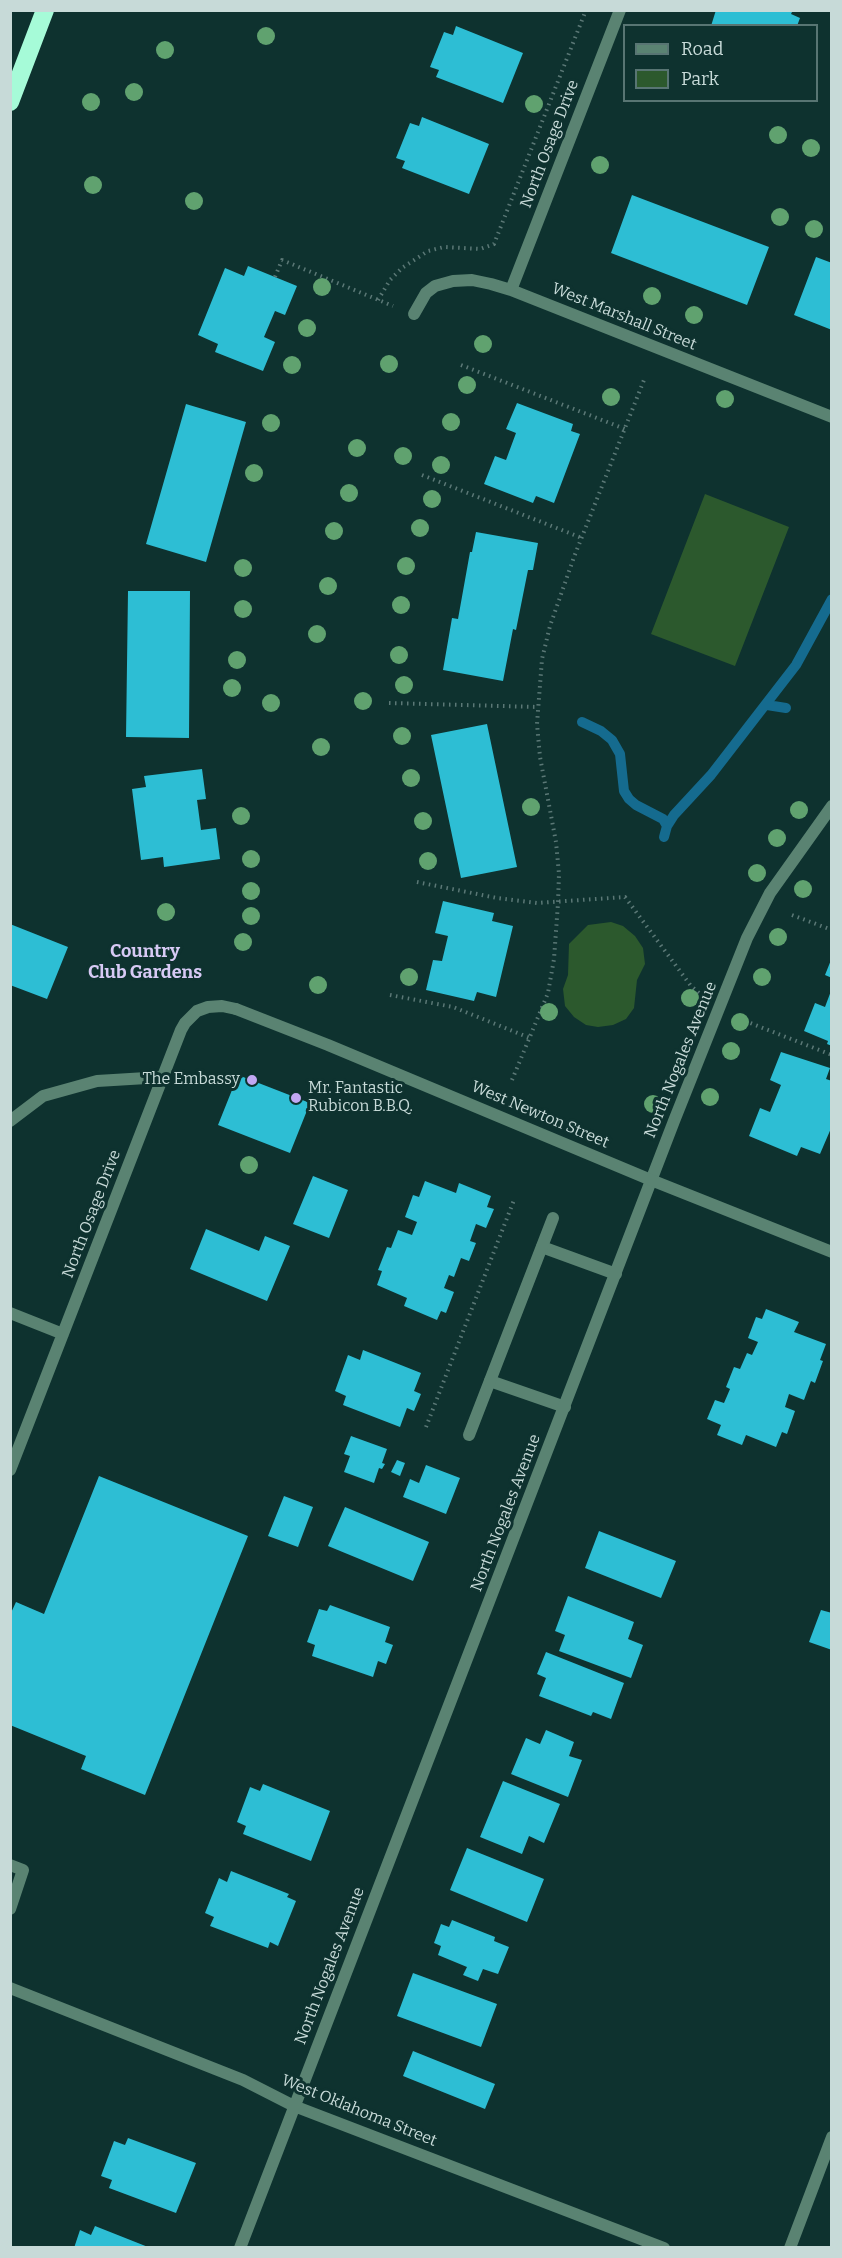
<!DOCTYPE html>
<style>
body{margin:0}
#map{position:relative;width:842px;height:2258px;overflow:hidden;background:#0e322f;font-family:Bitter,serif}
canvas{display:block}
.frame{position:absolute;inset:0;border:12px solid #c7dad8;pointer-events:none}
.legend{position:absolute;left:623px;top:24px;width:195px;height:78px;box-sizing:border-box;background:#0e322f;border:2px solid #587573;margin:0;padding:8px 10px;list-style:none;font-size:18px;color:#c7dad8}
.legend li{display:flex;align-items:center;gap:12px;height:30px}
.legend b{width:30px;border:2px solid #587573}
</style>
<div id="map">
<canvas width="842" height="2258"></canvas>
<div class="frame"></div>
<ul class="legend">
<li><b style="height:8px;background:#5a8372"></b>Road</li>
<li><b style="height:16px;background:#2c592d"></b>Park</li>
</ul>
</div>
<script>
const context = document.querySelector('canvas').getContext('2d');
context.lineJoin = 'round';
function paint(path, color) { context.fillStyle = color; context.fill(path, 'evenodd'); }
const toPath = rows => new Path2D(rows.map(r => 'M' + r).join(''));
function strokePath(path, color, width, dash) { context.strokeStyle = color; context.lineWidth = width; context.lineCap = dash ? 'butt' : 'round'; context.setLineDash(dash || []); context.stroke(path); }
function label(font, color, halo, rows, align = 'center') {
  context.font = font + ' Bitter,serif'; context.lineWidth = 6; context.setLineDash([]); context.textBaseline = 'middle'; context.strokeStyle = halo; context.fillStyle = color; for (const [text, x, y, turn = 0] of rows) {
    context.save(); context.translate(x, y); context.rotate((+turn || 0) * Math.PI / 180); context.textAlign = isNaN(turn) ? turn : align; if (halo) context.strokeText(text, 0, 0); context.fillText(text, 0, 0); context.restore();
  }
}
const green = toPath([
 [705,494,789,527,735,666,651,634],
 [611,922,623,926,635,936,643,948,645,964,637,980,634,1008,626,1019,613,1025,598,1027,586,1025,574,1017,565,1006,563,989,568,975,569,944,588,925]
]);
const stream = toPath([
 [767,705,786,708],
 [582,722,601,731,612,740,620,754,624,791,629,799,636,805,663,819,667,826],
 [664,837,667,826,674,815,711,775,796,665,832,599]
]);
const building = toPath([
 [716,10,793,10,791,14,800,18,797,26,711,26],
 [456,26,523,53,503,103,436,77,439,70,430,67,444,32,453,35],
 [422,117,489,144,469,194,402,168,405,161,396,158,410,123,419,126],
 [632,195,769,247,747,305,611,253],
 [816,257,832,263,832,330,794,315],
 [248,266,297,286,285,315,275,311,264,337,275,342,263,371,215,352,218,344,198,335,225,268,244,276],
 [517,403,573,424,571,431,580,434,554,503,536,496,533,503,484,484,495,456,506,460,516,433,506,429],
 [186,404,246,422,206,562,146,544],
 [476,532,538,543,533,570,528,570,516,630,513,629,503,681,443,670,452,618,458,619,470,552,472,552],
 [128,591,190,591,189,738,126,737],
 [487,724,517,867,461,878,431,735],
 [202,769,206,799,197,800,201,830,216,828,220,859,164,867,163,857,141,860,132,789,146,787,144,776],
 [443,901,494,913,492,921,513,926,496,997,477,992,474,1001,426,990,433,960,442,961,448,936,435,933],
 [10,924,68,947,47,999,10,985],
 [831,960,832,960,832,978,825,975],
 [831,991,832,991,832,1046,827,1044,828,1041,804,1031,815,1003,825,1007],
 [781,1052,830,1068,826,1079,832,1081,832,1126,820,1154,801,1147,797,1156,749,1136,760,1108,770,1112,781,1085,770,1080],
 [238,1075,310,1103,290,1153,218,1125],
 [313,1176,348,1190,329,1238,293,1224],
 [425,1181,456,1193,459,1183,491,1196,487,1207,494,1209,486,1228,476,1224,470,1241,476,1243,469,1261,461,1258,454,1277,449,1275,444,1288,454,1292,446,1313,441,1311,437,1320,404,1306,407,1298,377,1285,382,1271,378,1270,387,1247,391,1248,398,1230,412,1235,417,1222,405,1217,413,1195,419,1197],
 [206,1229,259,1251,265,1236,290,1246,267,1301,190,1269],
 [766,1309,799,1322,794,1332,826,1344,820,1360,823,1361,815,1383,811,1381,804,1400,789,1394,785,1407,795,1411,787,1434,782,1432,776,1447,746,1435,742,1445,717,1435,721,1425,707,1419,715,1400,724,1403,730,1389,726,1387,734,1367,740,1369,747,1353,752,1355,758,1342,748,1338,756,1317,762,1319],
 [363,1350,421,1373,414,1391,421,1394,414,1411,407,1408,400,1427,343,1405,346,1396,335,1391,348,1355,360,1360],
 [351,1436,387,1449,382,1463,385,1464,382,1469,379,1468,374,1483,344,1472,350,1456,344,1454],
 [397,1460,405,1463,400,1476,391,1472],
 [426,1465,460,1478,446,1514,403,1497,410,1479,419,1483],
 [99,1476,248,1536,145,1795,81,1769,86,1756,10,1725,10,1615,16,1602,44,1614],
 [284,1496,313,1507,298,1547,268,1536],
 [345,1507,429,1542,413,1581,328,1546],
 [599,1531,676,1561,661,1598,585,1568],
 [568,1596,634,1622,628,1639,643,1645,631,1678,559,1651,565,1635,555,1631],
 [330,1605,390,1627,385,1642,393,1645,386,1664,378,1661,373,1677,312,1656,315,1645,307,1642,319,1609,327,1611],
 [821,1610,832,1613,832,1650,809,1642],
 [546,1652,624,1683,611,1719,593,1712,591,1716,539,1696,546,1678,537,1674],
 [546,1730,574,1742,569,1756,582,1760,568,1797,511,1774,526,1738,540,1744],
 [503,1781,560,1804,544,1843,529,1836,522,1854,480,1837],
 [263,1784,330,1811,311,1861,243,1834,246,1826,237,1822,250,1787,260,1791],
 [467,1848,544,1879,527,1922,450,1890],
 [231,1871,289,1894,287,1897,296,1901,278,1946,270,1942,268,1948,210,1926,214,1917,205,1913,219,1878,227,1882],
 [452,1920,495,1937,494,1941,509,1947,498,1974,483,1969,478,1981,463,1975,467,1967,438,1955,441,1946,434,1943,441,1924,449,1927],
 [413,1973,497,2004,481,2047,397,2016],
 [413,2051,495,2084,485,2109,403,2076],
 [128,2138,196,2163,176,2213,109,2188,112,2180,101,2176,114,2141,125,2145],
 [95,2226,148,2247,148,2248,74,2248,80,2230,91,2235]
]);
const path = toPath([
 [275,277,282,260,393,306],
 [378,300,390,280,402,268,428,251,444,247,480,249,494,244,586,10],
 [461,365,625,429],
 [422,475,582,538],
 [389,703,538,707],
 [417,882,497,898,537,903,625,897,691,986,700,994],
 [792,915,832,930],
 [390,995,453,1007,530,1038],
 [745,1021,832,1055],
 [512,1080,548,993,554,959,558,903,559,874,556,842,540,757,537,724,542,659,550,626,574,557,644,380],
 [426,1427,514,1200]
]);
const service = toPath([
 [10,1121,43,1096,97,1081,163,1077],
 [542,1247,616,1274],
 [490,1381,565,1407],
 [10,1865,23,1870,10,1909]
]);
const minor = toPath([
 [511,290,620,10],
 [414,314,426,293,435,286,453,281,472,280,491,284,511,290,832,417],
 [10,1313,63,1334],
 [469,1435,553,1218],
 [10,1470,181,1030,185,1023,197,1011,208,1007,222,1006,236,1009],
 [10,1988,243,2080,294,2106,664,2248],
 [240,2248,674,1121,747,938,770,893,832,806],
 [790,2248,832,2137]
]);
const tertiary = toPath([
 [236,1009,328,1045,651,1180,832,1252]
]);
const motorway = toPath([
 [10,102,45,10]
]);
const trees = [
 [266,36],
 [165,50],
 [134,92],
 [91,102],
 [534,104],
 [778,135],
 [811,148],
 [600,165],
 [93,185],
 [194,201],
 [780,217],
 [814,229],
 [322,287],
 [652,296],
 [694,315],
 [307,328],
 [483,344],
 [389,364],
 [292,365],
 [467,385],
 [611,397],
 [725,399],
 [451,422],
 [271,423],
 [357,448],
 [403,456],
 [441,465],
 [254,473],
 [349,493],
 [432,499],
 [420,528],
 [334,531],
 [406,566],
 [243,568],
 [328,586],
 [401,605],
 [243,609],
 [317,634],
 [399,655],
 [237,660],
 [404,685],
 [232,688],
 [363,701],
 [271,703],
 [402,736],
 [321,747],
 [411,778],
 [531,807],
 [799,810],
 [241,816],
 [423,821],
 [777,838],
 [251,859],
 [428,861],
 [757,873],
 [803,889],
 [251,891],
 [166,912],
 [251,916],
 [778,937],
 [243,942],
 [409,977],
 [762,977],
 [318,985],
 [690,998],
 [549,1012],
 [740,1022],
 [731,1051],
 [710,1097],
 [653,1104],
 [249,1165]
];
const markers = [
 [252,1080,6,"#c1a8f3"],
 [296,1098,6,"#c1a8f3"]
];
const streetNames = [
 ["North Osage Drive",550,144,-69],
 ["West Marshall Street",624,317,22],
 ["North Nogales Avenue",681,1060,-68],
 ["West Newton Street",540,1115,23],
 ["North Osage Drive",92,1214,-69],
 ["North Nogales Avenue",506,1513,-69],
 ["North Nogales Avenue",330,1966,-69],
 ["West Oklahoma Street",359,2111,22]
];
const poiNames = [
 ["The Embassy",240,1080],
 ["Mr. Fantastic",308,1089,"left"],
 ["Rubicon B.B.Q.",308,1107,"left"]
];
const neighbourhoodNames = [
 ["Country",145,952],
 ["Club Gardens",145,973]
];
paint(green, '#2c592d');
strokePath(stream, '#156b8f', 10);
paint(building, '#2dbed4');
strokePath(path, '#5b7876', 4, [1.5, 4.5]);
strokePath(service, '#5a8372', 12);
strokePath(minor, '#5a8372', 12);
strokePath(tertiary, '#5a8372', 12);
strokePath(motorway, '#a6fbd8', 18);
context.fillStyle = '#60a26f';
for (const [x, y] of trees) { context.beginPath(); context.arc(x, y, 9, 0, 2 * Math.PI); context.fill(); }
for (const [x, y, r, color] of markers) { const dot = new Path2D(); dot.arc(x, y, r, 0, 2 * Math.PI); context.fillStyle = color; context.fill(dot); strokePath(dot, '#0e322f', 2); }
label('16px', '#c7dad8', '#0e322f', streetNames);
label('16px', '#c7dad8', '#0e322f', poiNames, 'right');
label('bold 18px', '#d7caf5', '#0e322f', neighbourhoodNames);
</script>
